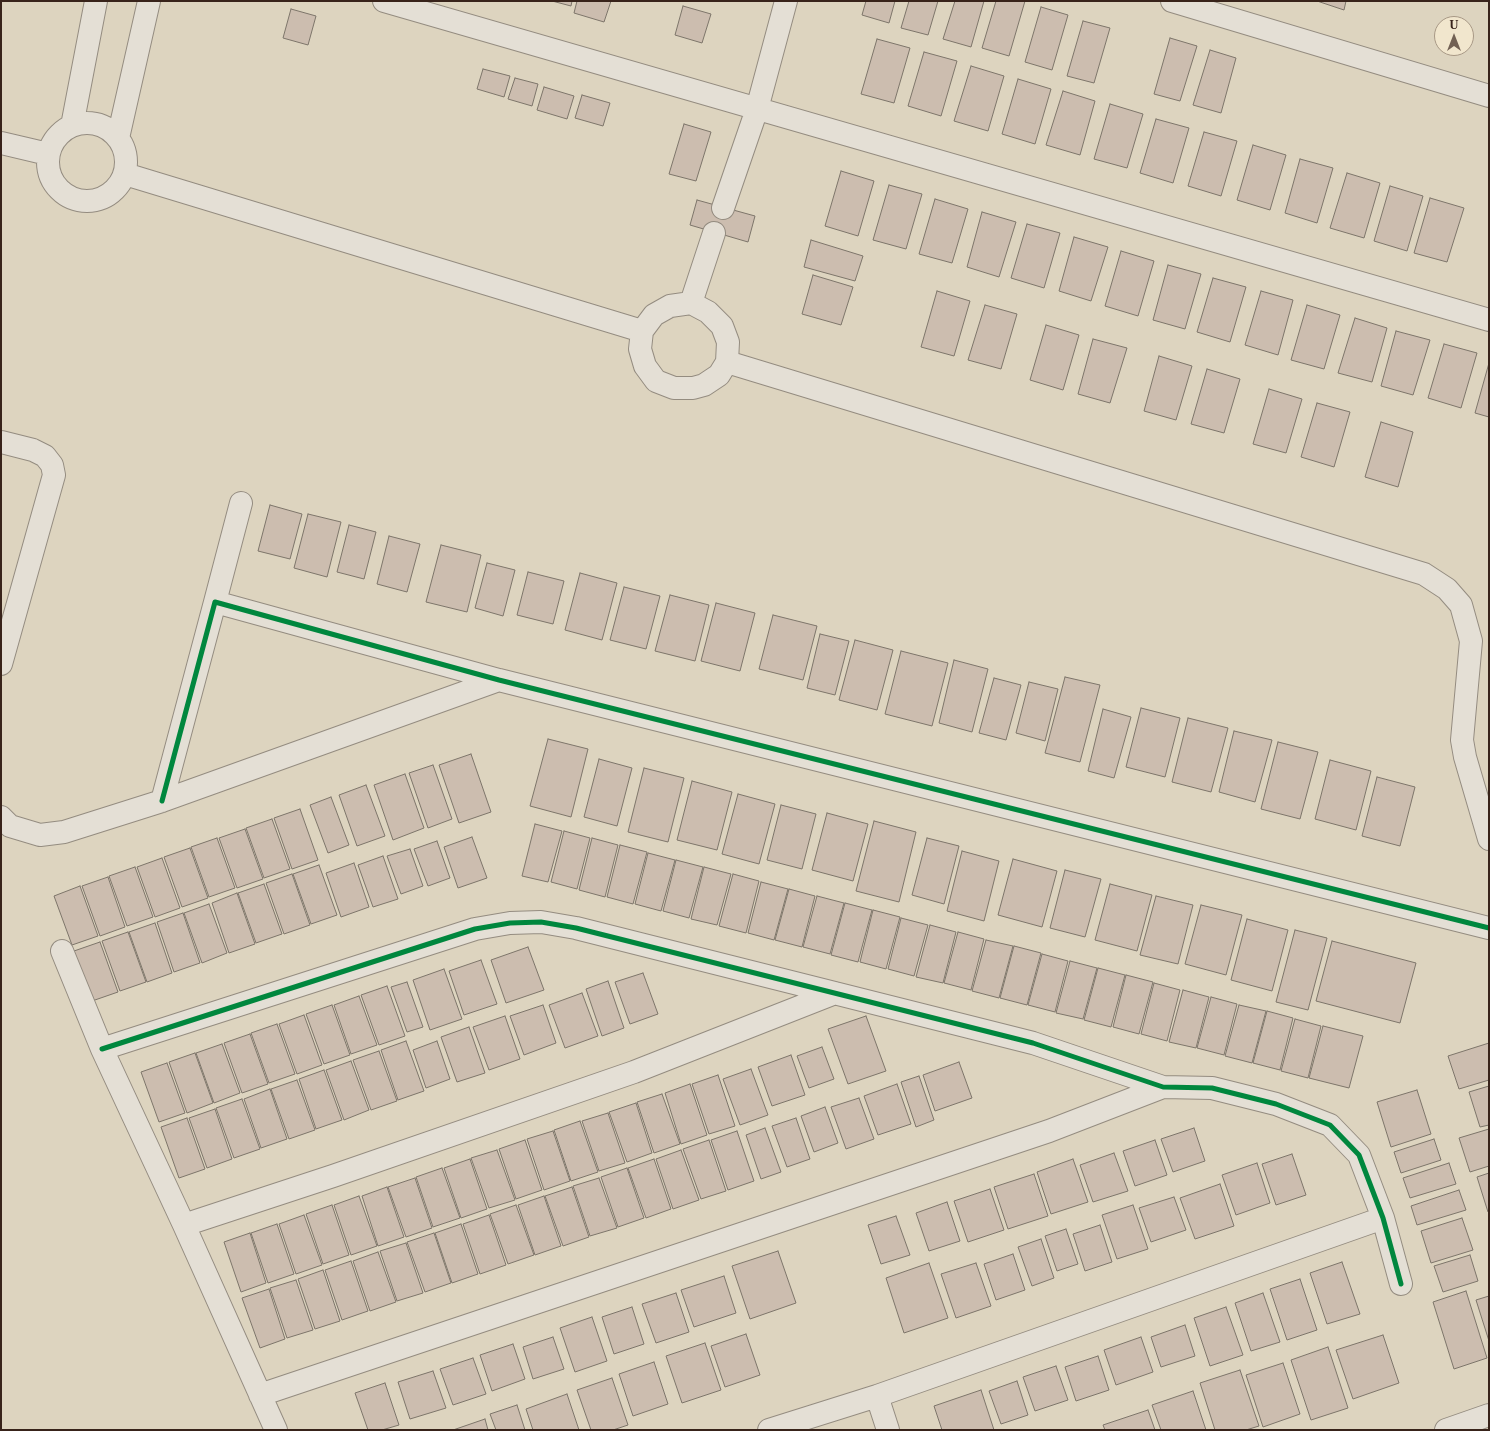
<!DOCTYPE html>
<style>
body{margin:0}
#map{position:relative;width:1490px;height:1431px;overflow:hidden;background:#ddd4bf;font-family:"Libre Caslon Text",serif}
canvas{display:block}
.frame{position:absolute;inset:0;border:2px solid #38231a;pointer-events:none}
.north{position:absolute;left:1434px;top:16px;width:40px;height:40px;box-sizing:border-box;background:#f1e6cd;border:1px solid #a79885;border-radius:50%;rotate:0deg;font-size:11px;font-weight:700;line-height:16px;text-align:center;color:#38231a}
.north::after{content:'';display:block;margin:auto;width:14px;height:18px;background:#726154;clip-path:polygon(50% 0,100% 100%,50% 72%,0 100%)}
</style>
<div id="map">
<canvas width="1490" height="1431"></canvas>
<div class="frame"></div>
<div class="north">U</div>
</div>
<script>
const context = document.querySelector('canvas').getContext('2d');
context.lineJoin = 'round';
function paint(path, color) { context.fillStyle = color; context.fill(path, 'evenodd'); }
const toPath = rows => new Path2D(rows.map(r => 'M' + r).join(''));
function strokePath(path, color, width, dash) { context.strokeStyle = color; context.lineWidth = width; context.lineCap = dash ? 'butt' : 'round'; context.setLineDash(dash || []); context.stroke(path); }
const building = toPath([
 [552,1,572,1,571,6,552,1],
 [577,1,611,1,604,22,574,13,577,1],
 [866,1,895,1,889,23,862,15,866,1],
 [909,1,938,1,928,35,901,28,909,1],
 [955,1,984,1,971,47,943,39,955,1],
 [996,1,1025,1,1009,56,982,48,996,1],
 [1317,1,1346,1,1344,10,1317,1],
 [683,6,711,14,702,43,675,35,683,6],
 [1041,7,1068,15,1052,70,1025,62,1041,7],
 [291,9,316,16,308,45,283,38,291,9],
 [1083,21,1110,28,1094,83,1067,76,1083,21],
 [1170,38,1197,46,1180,101,1154,94,1170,38],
 [877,39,910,48,894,103,861,94,877,39],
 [1210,50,1236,58,1221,113,1193,105,1210,50],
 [924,52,957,61,941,116,908,106,924,52],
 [971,66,1004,76,988,131,954,121,971,66],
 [483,69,510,76,504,97,477,89,483,69],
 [515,78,538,84,532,106,508,99,515,78],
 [1018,79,1051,89,1035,144,1002,134,1018,79],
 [544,87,574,96,567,119,537,110,544,87],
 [1063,91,1095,101,1080,155,1046,145,1063,91],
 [582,95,610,103,603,126,575,118,582,95],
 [1110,104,1143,114,1127,168,1094,159,1110,104],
 [1156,119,1189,128,1173,183,1140,173,1156,119],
 [684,124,711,132,696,181,669,174,684,124],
 [1204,132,1237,141,1221,196,1188,186,1204,132],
 [1253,145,1286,155,1270,210,1237,200,1253,145],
 [1300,159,1333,168,1317,223,1285,213,1300,159],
 [841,171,874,181,858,236,825,226,841,171],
 [1347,173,1380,183,1364,238,1330,228,1347,173],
 [889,185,922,194,906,249,873,240,889,185],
 [1390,186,1423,196,1407,251,1374,241,1390,186],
 [1430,198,1464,208,1447,262,1414,253,1430,198],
 [935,199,968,209,952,263,919,254,935,199],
 [697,200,755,216,748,242,690,225,697,200],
 [982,212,1016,222,999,277,967,267,982,212],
 [1027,224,1060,233,1044,288,1011,278,1027,224],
 [1074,237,1108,247,1091,301,1059,291,1074,237],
 [811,240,863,256,855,281,804,267,811,240],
 [1121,251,1154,261,1138,316,1105,306,1121,251],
 [1168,265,1201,274,1185,329,1153,320,1168,265],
 [813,275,853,287,841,325,802,314,813,275],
 [1213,278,1246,287,1230,342,1197,332,1213,278],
 [937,291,970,301,954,356,921,347,937,291],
 [1261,291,1293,300,1278,355,1245,345,1261,291],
 [985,305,1017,314,1001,369,968,360,985,305],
 [1307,305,1340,315,1324,369,1291,360,1307,305],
 [1355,318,1387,328,1372,382,1338,373,1355,318],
 [1046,325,1079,335,1063,390,1030,380,1046,325],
 [1396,331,1430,340,1413,395,1381,386,1396,331],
 [1093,339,1127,348,1110,403,1078,394,1093,339],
 [1444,344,1477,353,1461,408,1428,398,1444,344],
 [1159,356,1192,366,1176,420,1144,411,1159,356],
 [1489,363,1489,417,1475,413,1489,363],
 [1207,369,1240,379,1224,433,1191,424,1207,369],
 [1269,389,1302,399,1286,453,1253,444,1269,389],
 [1317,403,1350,412,1334,467,1301,457,1317,403],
 [1381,422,1413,432,1398,487,1365,477,1381,422],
 [270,505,302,514,290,559,258,551,270,505],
 [308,514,341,522,327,577,294,568,308,514],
 [349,525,376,532,364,579,337,572,349,525],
 [389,536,420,544,407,592,377,584,389,536],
 [441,545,481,555,467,612,426,602,441,545],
 [487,563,515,570,503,616,475,608,487,563],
 [528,572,564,581,553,624,517,615,528,572],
 [580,573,617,583,602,640,565,630,580,573],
 [624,587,660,596,646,649,610,640,624,587],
 [670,595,709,605,695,661,655,651,670,595],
 [716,603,755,613,740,671,701,661,716,603],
 [773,615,817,626,803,680,759,669,773,615],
 [820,634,849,641,835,695,807,688,820,634],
 [855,640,893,650,877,710,839,700,855,640],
 [901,651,948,663,932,726,885,714,901,651],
 [954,660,988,669,972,732,939,723,954,660],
 [1065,677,1100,685,1080,762,1045,753,1065,677],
 [994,678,1021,685,1006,740,979,733,994,678],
 [1029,682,1058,689,1045,741,1016,733,1029,682],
 [1141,708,1180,718,1165,777,1126,767,1141,708],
 [1103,709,1131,717,1114,778,1088,771,1103,709],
 [1188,718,1228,728,1211,792,1172,782,1188,718],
 [1234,731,1272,740,1255,802,1219,792,1234,731],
 [548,739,588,749,571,817,530,806,548,739],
 [1278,742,1318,752,1300,819,1261,809,1278,742],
 [471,754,491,812,459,823,439,765,471,754],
 [599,759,632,768,617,826,584,817,599,759],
 [1330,760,1371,771,1356,830,1315,819,1330,760],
 [433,765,452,819,428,828,409,773,433,765],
 [644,768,684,778,668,842,628,832,644,768],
 [405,774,424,828,393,840,374,785,405,774],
 [1377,777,1415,787,1400,846,1362,836,1377,777],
 [692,781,732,792,717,850,677,840,692,781],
 [366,785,385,836,357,846,339,795,366,785],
 [738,794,775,804,759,864,722,854,738,794],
 [331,797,349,845,328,853,310,805,331,797],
 [781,805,816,814,802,869,767,860,781,805],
 [300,809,318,860,292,869,274,818,300,809],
 [827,813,868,824,853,881,812,870,827,813],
 [272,819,290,869,264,878,246,828,272,819],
 [874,821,916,832,899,902,856,891,874,821],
 [535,824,562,831,548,882,522,876,535,824],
 [245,829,263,879,237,888,219,838,245,829],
 [564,831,590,838,577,889,551,882,564,831],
 [472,837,487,878,458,888,444,847,472,837],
 [217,838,235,888,209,897,191,847,217,838],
 [592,838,618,845,605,897,579,890,592,838],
 [927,838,959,846,944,904,912,895,927,838],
 [437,841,450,878,428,886,414,849,437,841],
 [620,845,647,852,633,904,607,897,620,845],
 [190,848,208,898,182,907,164,857,190,848],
 [410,849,423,886,401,894,387,856,410,849],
 [962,851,999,861,984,921,947,911,962,851],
 [648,853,675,860,661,911,635,904,648,853],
 [383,856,398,899,373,907,358,865,383,856],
 [162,858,180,908,155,917,137,867,162,858],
 [1013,859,1057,871,1042,927,998,915,1013,859],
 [676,860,703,867,689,918,663,911,676,860],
 [354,863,369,907,341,917,326,873,354,863],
 [319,865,337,915,311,924,293,874,319,865],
 [135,867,153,917,127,926,109,876,135,867],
 [704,867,731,874,717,925,691,919,704,867],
 [1065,870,1101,879,1085,937,1050,928,1065,870],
 [292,874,310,925,284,934,266,883,292,874],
 [733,874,759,881,746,933,719,926,733,874],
 [108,877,125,927,100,936,82,886,108,877],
 [761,882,788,889,774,940,748,933,761,882],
 [264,884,282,934,256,943,238,893,264,884],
 [1110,884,1152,895,1137,951,1095,940,1110,884],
 [80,886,98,936,72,945,54,896,80,886],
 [789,889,815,896,802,947,775,940,789,889],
 [237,893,255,944,229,953,212,903,237,893],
 [817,896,844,903,830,954,803,947,817,896],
 [1156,896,1193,905,1178,964,1140,955,1156,896],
 [845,903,872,910,858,962,831,955,845,903],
 [209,904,227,953,202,963,184,913,209,904],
 [1201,905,1242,915,1226,975,1185,964,1201,905],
 [873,910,900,917,886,969,860,962,873,910],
 [183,913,200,963,174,972,157,922,183,913],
 [901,918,928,925,914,976,888,969,901,918],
 [1247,919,1288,930,1272,991,1231,980,1247,919],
 [155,923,172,973,147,982,129,932,155,923],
 [930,925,956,932,943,983,916,977,930,925],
 [1295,930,1327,938,1308,1010,1276,1002,1295,930],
 [128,932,146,982,120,991,102,941,128,932],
 [958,932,984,939,971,990,944,983,958,932],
 [986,940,1013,946,999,998,972,991,986,940],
 [1332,941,1416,963,1400,1023,1316,1001,1332,941],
 [100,942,118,992,92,1001,74,951,100,942],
 [1014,946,1041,953,1027,1005,1000,998,1014,946],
 [528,947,544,990,506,1003,491,960,528,947],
 [1042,954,1068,961,1055,1012,1028,1005,1042,954],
 [481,960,497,1004,464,1015,449,971,481,960],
 [1070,961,1097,968,1083,1019,1056,1013,1070,961],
 [1098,968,1125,975,1111,1027,1084,1020,1098,968],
 [444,969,462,1019,430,1030,413,980,444,969],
 [643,973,658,1014,630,1024,615,982,643,973],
 [1126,975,1153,982,1139,1034,1113,1027,1126,975],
 [608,981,624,1028,602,1036,586,989,608,981],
 [407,982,423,1027,407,1032,391,987,407,982],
 [1154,983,1180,990,1167,1041,1141,1034,1154,983],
 [387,986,405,1036,379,1045,361,995,387,986],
 [1183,990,1209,997,1196,1048,1169,1042,1183,990],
 [582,993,598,1036,565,1048,549,1005,582,993],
 [359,996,377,1045,351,1054,334,1005,359,996],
 [1211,997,1237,1004,1224,1055,1197,1048,1211,997],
 [332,1005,350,1055,324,1064,306,1014,332,1005],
 [543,1005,556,1043,524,1055,510,1016,543,1005],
 [1239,1005,1266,1011,1252,1063,1225,1056,1239,1005],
 [1267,1011,1293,1018,1280,1070,1253,1063,1267,1011],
 [304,1015,322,1065,297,1074,279,1024,304,1015],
 [505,1016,520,1059,489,1070,473,1027,505,1016],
 [866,1016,886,1071,848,1084,828,1029,866,1016],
 [1295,1019,1321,1026,1308,1078,1281,1071,1295,1019],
 [277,1024,295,1074,269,1083,251,1033,277,1024],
 [1323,1026,1363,1036,1349,1088,1309,1078,1323,1026],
 [469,1027,485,1073,457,1082,441,1037,469,1027],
 [250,1034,268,1084,242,1093,224,1043,250,1034],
 [406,1041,424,1091,398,1100,381,1050,406,1041],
 [437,1041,450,1079,426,1088,413,1050,437,1041],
 [1489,1043,1489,1080,1459,1089,1448,1056,1489,1043],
 [222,1044,240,1093,214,1103,196,1053,222,1044],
 [822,1047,834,1079,809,1088,797,1056,822,1047],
 [379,1051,397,1101,371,1110,353,1060,379,1051],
 [195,1053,213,1103,187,1113,169,1062,195,1053],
 [791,1055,805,1095,772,1106,758,1067,791,1055],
 [351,1061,369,1110,344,1120,326,1070,351,1061],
 [959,1062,972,1098,935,1111,923,1075,959,1062],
 [167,1063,185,1113,159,1122,141,1072,167,1063],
 [751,1069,768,1115,740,1125,723,1079,751,1069],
 [324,1070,342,1120,316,1129,299,1079,324,1070],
 [718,1075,735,1126,709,1134,692,1084,718,1075],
 [919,1076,934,1120,916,1127,901,1082,919,1076],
 [297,1080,315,1130,289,1139,271,1089,297,1080],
 [690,1084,707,1135,681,1144,665,1093,690,1084],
 [897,1084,911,1124,878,1135,864,1096,897,1084],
 [1489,1086,1489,1125,1480,1127,1469,1092,1489,1086],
 [270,1089,287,1139,261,1148,244,1099,270,1089],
 [1417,1090,1431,1134,1391,1147,1377,1102,1417,1090],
 [662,1094,680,1144,654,1153,637,1102,662,1094],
 [859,1098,874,1139,846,1149,831,1107,859,1098],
 [242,1099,260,1149,234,1158,216,1108,242,1099],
 [636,1103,652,1153,627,1162,609,1112,636,1103],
 [825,1107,838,1143,814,1152,801,1116,825,1107],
 [215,1109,232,1159,207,1168,189,1118,215,1109],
 [608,1113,625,1163,599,1171,582,1121,608,1113],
 [187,1118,205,1169,179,1178,161,1127,187,1118],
 [796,1118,810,1159,787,1167,772,1126,796,1118],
 [580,1121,598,1172,571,1181,554,1130,580,1121],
 [765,1128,781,1172,761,1179,746,1135,765,1128],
 [1194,1128,1205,1161,1173,1172,1161,1139,1194,1128],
 [1489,1129,1489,1166,1470,1172,1459,1138,1489,1129],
 [553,1131,570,1181,544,1190,527,1139,553,1131],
 [737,1131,754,1181,728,1190,711,1140,737,1131],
 [1434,1139,1441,1160,1401,1173,1394,1152,1434,1139],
 [525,1140,542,1190,516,1199,499,1149,525,1140],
 [709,1140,726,1191,701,1199,683,1149,709,1140],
 [1155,1140,1167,1175,1135,1186,1123,1151,1155,1140],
 [497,1150,515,1200,489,1208,471,1158,497,1150],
 [681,1150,699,1200,673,1209,656,1159,681,1150],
 [1114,1153,1128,1191,1093,1202,1080,1165,1114,1153],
 [1292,1154,1306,1195,1276,1205,1262,1164,1292,1154],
 [470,1159,487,1209,461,1218,444,1168,470,1159],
 [654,1159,671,1209,646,1218,628,1168,654,1159],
 [1073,1159,1088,1202,1051,1214,1037,1172,1073,1159],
 [1257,1163,1270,1203,1236,1215,1222,1175,1257,1163],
 [1449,1163,1456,1184,1410,1198,1403,1178,1449,1163],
 [442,1168,460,1218,433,1227,416,1177,442,1168],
 [627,1168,644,1218,618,1227,601,1177,627,1168],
 [1489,1173,1489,1212,1488,1212,1477,1177,1489,1173],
 [1034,1174,1048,1216,1008,1229,994,1187,1034,1174],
 [415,1178,432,1228,406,1237,388,1187,415,1178],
 [599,1178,617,1228,590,1236,573,1186,599,1178],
 [1220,1184,1234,1226,1195,1239,1180,1198,1220,1184],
 [387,1187,404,1237,378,1246,362,1196,387,1187],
 [572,1187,589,1237,563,1246,545,1196,572,1187],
 [990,1189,1004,1230,968,1242,954,1201,990,1189],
 [1459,1190,1466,1210,1417,1225,1411,1206,1459,1190],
 [359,1196,377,1246,351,1255,334,1205,359,1196],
 [544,1196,561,1246,535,1255,518,1205,544,1196],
 [1174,1197,1186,1230,1151,1242,1139,1208,1174,1197],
 [947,1202,960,1241,929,1251,916,1213,947,1202],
 [332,1205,349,1255,323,1264,306,1214,332,1205],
 [516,1205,534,1255,508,1264,490,1214,516,1205],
 [1133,1205,1148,1249,1117,1259,1102,1215,1133,1205],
 [304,1215,322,1265,296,1274,279,1224,304,1215],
 [489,1215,506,1265,480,1274,463,1224,489,1215],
 [896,1216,910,1255,881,1264,868,1225,896,1216],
 [1462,1218,1473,1250,1431,1263,1421,1231,1462,1218],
 [277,1224,294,1274,268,1283,251,1233,277,1224],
 [461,1224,478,1274,452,1283,435,1233,461,1224],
 [1100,1225,1112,1262,1085,1271,1073,1234,1100,1225],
 [1066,1229,1078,1264,1057,1271,1045,1236,1066,1229],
 [250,1233,266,1283,241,1292,224,1242,250,1233],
 [434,1233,451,1283,425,1292,407,1242,434,1233],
 [1041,1239,1054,1278,1032,1286,1018,1247,1041,1239],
 [406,1243,423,1293,397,1301,380,1251,406,1243],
 [778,1251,796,1303,750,1319,732,1266,778,1251],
 [378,1252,396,1302,370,1311,353,1261,378,1252],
 [1013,1254,1025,1290,996,1300,984,1264,1013,1254],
 [1470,1255,1478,1281,1443,1292,1434,1266,1470,1255],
 [351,1261,368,1311,342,1320,325,1270,351,1261],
 [1342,1262,1360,1314,1327,1324,1310,1273,1342,1262],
 [929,1263,948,1318,904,1333,886,1278,929,1263],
 [976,1263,991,1306,956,1318,941,1274,976,1263],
 [323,1270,340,1321,315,1329,298,1279,323,1270],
 [724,1276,736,1313,694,1327,681,1290,724,1276],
 [1300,1279,1317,1330,1287,1340,1270,1289,1300,1279],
 [296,1280,313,1330,287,1338,270,1288,296,1280],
 [269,1289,285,1339,260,1348,242,1298,269,1289],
 [1466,1291,1487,1358,1454,1369,1433,1302,1466,1291],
 [676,1293,689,1332,656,1343,642,1304,676,1293],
 [1263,1293,1280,1342,1251,1351,1235,1303,1263,1293],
 [1489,1296,1489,1341,1476,1300,1489,1296],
 [632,1307,644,1344,614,1354,602,1317,632,1307],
 [1226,1307,1243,1355,1210,1366,1194,1318,1226,1307],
 [592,1317,607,1361,575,1372,560,1328,592,1317],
 [1185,1325,1195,1356,1161,1367,1151,1337,1185,1325],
 [746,1334,760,1375,725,1387,711,1346,746,1334],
 [1383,1335,1399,1383,1353,1399,1336,1350,1383,1335],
 [553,1337,564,1369,533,1379,523,1347,553,1337],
 [1141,1337,1153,1372,1116,1385,1104,1350,1141,1337],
 [705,1343,721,1390,682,1403,666,1356,705,1343],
 [513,1344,525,1379,492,1391,480,1355,513,1344],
 [1328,1347,1348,1408,1311,1420,1291,1360,1328,1347],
 [1098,1356,1109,1390,1076,1401,1065,1367,1098,1356],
 [473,1358,486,1394,453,1405,440,1369,473,1358],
 [654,1362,668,1404,633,1416,619,1374,654,1362],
 [1283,1363,1300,1414,1263,1427,1246,1375,1283,1363],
 [1056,1366,1068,1400,1035,1411,1023,1377,1056,1366],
 [1240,1370,1259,1426,1246,1430,1215,1430,1200,1383,1240,1370],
 [433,1371,446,1408,410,1419,398,1382,433,1371],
 [612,1378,628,1425,613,1430,591,1430,577,1390,612,1378],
 [1017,1381,1028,1415,1001,1424,989,1391,1017,1381],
 [385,1383,399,1425,382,1430,368,1430,355,1393,385,1383],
 [981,1390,994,1430,942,1430,934,1406,981,1390],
 [1193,1391,1206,1430,1161,1430,1152,1405,1193,1391],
 [567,1394,579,1430,533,1430,526,1409,567,1394],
 [517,1405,525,1430,496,1430,490,1414,517,1405],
 [1148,1410,1155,1430,1105,1430,1103,1425,1148,1410],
 [485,1419,488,1430,453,1430,485,1419]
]);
const minor = toPath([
 [384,1,1489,320],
 [1172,1,1489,96],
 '48 162a39 39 0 1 1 78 0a39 39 0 1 1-78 0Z',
 [72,126,96,1],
 [118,138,149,1],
 [1,143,48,154],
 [125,174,642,331],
 [723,208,757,109,786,1],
 [691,303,708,312,722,326,728,342,727,362,719,375,704,385,693,388,674,388,656,381,645,366,640,349,642,331,654,315,670,306,691,303],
 [691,303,714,233],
 [727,362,1424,574,1447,589,1461,605,1471,641,1462,740,1465,757,1489,839],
 [1,442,33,450,45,456,52,465,54,475,1,664],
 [215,602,241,503],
 [162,801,215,602,499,680,1489,928],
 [1,817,10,826,40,835,64,832,162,801,499,680],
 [62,951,102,1049,184,1225,276,1430],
 [102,1049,475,929,510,923,541,922,576,928,1033,1043,1163,1087,1212,1088,1276,1104,1330,1125,1359,1155,1383,1218,1401,1284],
 [184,1225,333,1176,634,1072,835,993],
 [260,1395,1049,1131,1163,1087],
 [877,1396,888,1430],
 [769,1430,877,1396,1383,1218],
 [1446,1430,1489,1415]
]);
const cycleway = toPath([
 [162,801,215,602,499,680,1489,928],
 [102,1049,475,929,510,923,541,922,576,928,1033,1043,1163,1087,1212,1088,1276,1104,1330,1125,1359,1155,1383,1218,1401,1284]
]);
paint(building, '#ccbdaf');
strokePath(building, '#7d756a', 1);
strokePath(minor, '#948c80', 24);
strokePath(minor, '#e4dfd5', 22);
strokePath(cycleway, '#00873e', 5);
</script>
